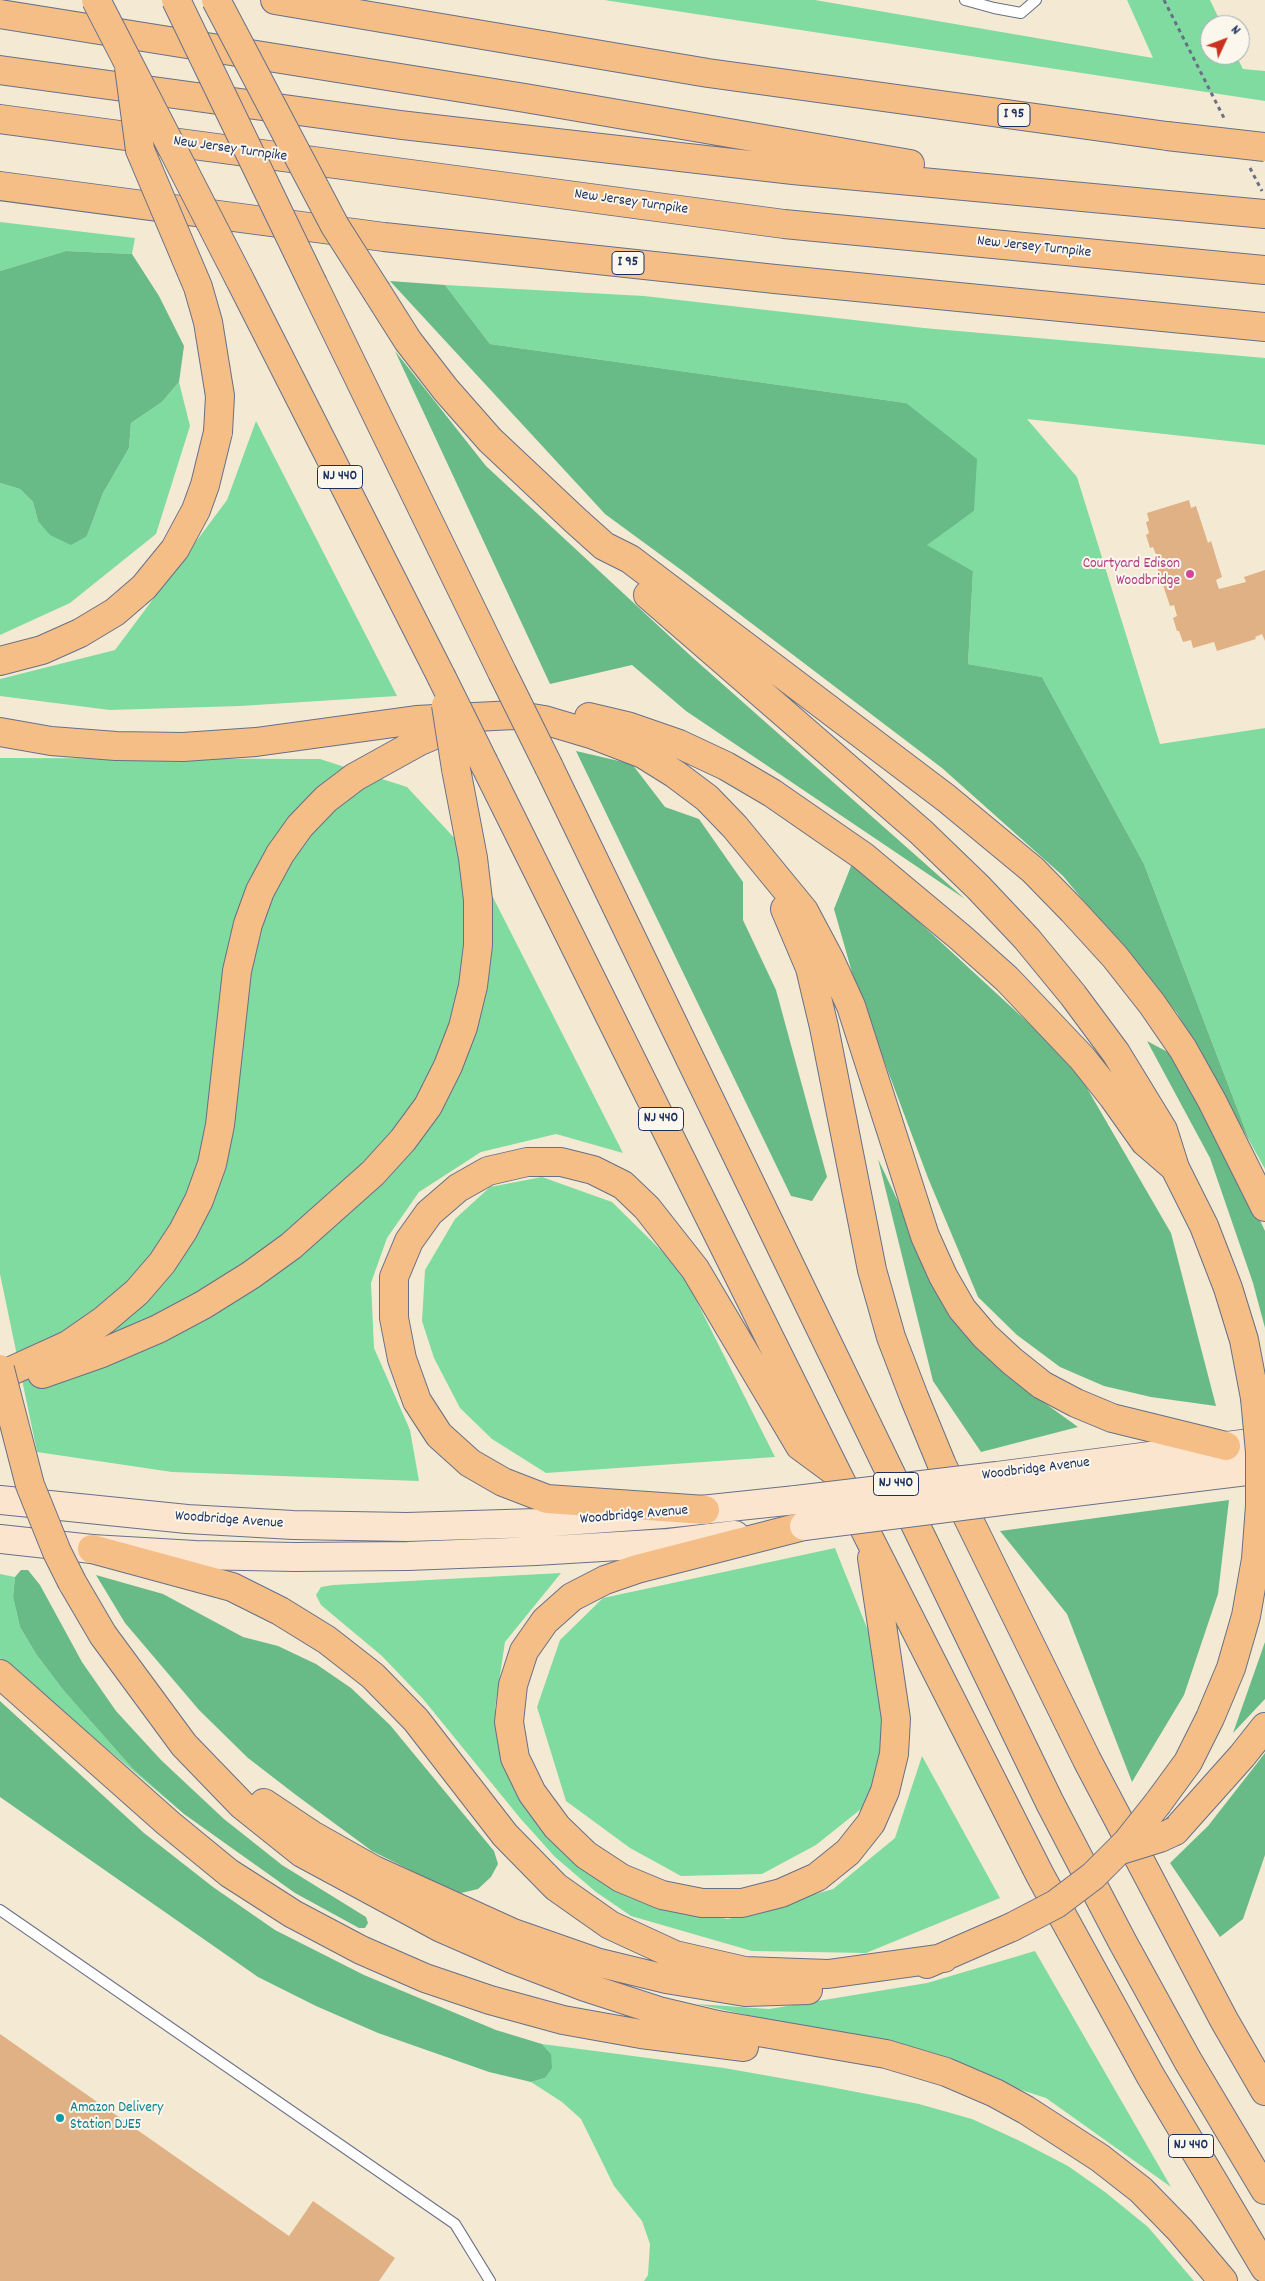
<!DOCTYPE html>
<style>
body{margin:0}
#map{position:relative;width:1265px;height:2281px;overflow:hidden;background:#f4ead4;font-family:Dekko,sans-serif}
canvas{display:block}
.north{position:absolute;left:1200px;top:15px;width:50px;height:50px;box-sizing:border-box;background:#fbf7ec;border:1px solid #a1a7b3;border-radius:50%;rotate:47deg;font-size:14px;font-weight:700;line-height:20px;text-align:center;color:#1b2f5e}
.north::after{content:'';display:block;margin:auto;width:18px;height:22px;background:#c8321e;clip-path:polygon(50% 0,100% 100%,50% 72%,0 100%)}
</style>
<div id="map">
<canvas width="1265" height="2281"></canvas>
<div class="north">N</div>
</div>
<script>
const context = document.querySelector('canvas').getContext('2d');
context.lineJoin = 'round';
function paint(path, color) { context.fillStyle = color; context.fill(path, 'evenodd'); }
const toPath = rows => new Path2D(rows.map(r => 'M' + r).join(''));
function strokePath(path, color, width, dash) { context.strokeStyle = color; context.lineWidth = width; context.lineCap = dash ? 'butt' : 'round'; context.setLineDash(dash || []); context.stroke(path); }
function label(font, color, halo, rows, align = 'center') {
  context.font = font + ' Dekko,sans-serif'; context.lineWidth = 4; context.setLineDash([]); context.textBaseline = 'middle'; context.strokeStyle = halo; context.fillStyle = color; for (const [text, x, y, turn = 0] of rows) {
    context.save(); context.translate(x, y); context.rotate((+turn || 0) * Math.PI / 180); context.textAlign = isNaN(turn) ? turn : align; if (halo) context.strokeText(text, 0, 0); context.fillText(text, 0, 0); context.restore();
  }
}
const green = toPath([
 [604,0,815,0,1153,58,1127,0,1210,0,1222,25,1210,25,1210,55,1236,55,1243,69,1265,71,1265,101],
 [0,222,135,238,132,254,66,251,0,271],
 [445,285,644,296,924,328,1265,358,1265,445,1027,419,1077,477,1160,744,1265,728,1265,1169,1250,1142,1144,864,1042,677,968,664,973,571,926,545,974,511,906,403,490,344],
 [179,382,190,426,156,534,70,603,0,635,0,483,20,489,33,502,38,521,87,536,103,493,129,448,131,423,162,402],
 [256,421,397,696,240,706,110,710,0,696,0,679,115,650,227,500],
 [0,758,320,759,407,787,473,858,623,1153,556,1134,481,1152,419,1192,387,1238,371,1283,374,1348,410,1430,419,1481,172,1472,37,1452,0,1274],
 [542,1177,612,1202,681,1270,775,1457,546,1473,492,1439,460,1408,434,1358,422,1321,425,1270,455,1219,490,1187],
 [835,1548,877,1653,886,1742,871,1801,816,1845,762,1874,681,1876,630,1848,566,1801,537,1707,560,1640,603,1598],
 [561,1573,505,1642,495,1708,510,1774,658,1907,728,1919,833,1889,895,1838,922,1756,1000,1898,866,1953,752,1951,631,1916,596,1892,555,1857,520,1818,423,1699,382,1656,321,1605,316,1595,321,1587,333,1585],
 [0,1574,15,1577,13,1597,20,1627,36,1654,64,1691,133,1769,184,1814,0,1658],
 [1035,1951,1171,2187,1046,2098,878,2044,697,2004,769,2009,927,1983],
 [542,2044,724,2068,820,2085,919,2104,972,2119,1020,2141,1068,2166,1105,2192,1148,2227,1194,2281,644,2281,648,2275,650,2244,642,2221,614,2186,581,2119,562,2102,531,2082,545,2078,551,2054]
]);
const forest = toPath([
 [66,251,132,254,159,296,184,346,179,382,162,402,131,423,129,448,103,493,87,536,71,545,50,535,38,521,33,502,20,489,0,483,0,271],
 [390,281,445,285,490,344,906,403,977,459,974,511,927,545,973,571,968,664,1042,677,1144,864,1250,1142,1177,1013,1063,876,942,768,684,572,605,514],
 [395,351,486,466,692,657,965,899,686,711,632,665,550,684],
 [576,751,632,764,665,807,699,819,743,882,743,920,776,990,827,1177,812,1201,791,1196],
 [853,861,1073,1064,1171,1233,1216,1406,1151,1397,1104,1386,1060,1367,1017,1335,978,1297,928,1178,855,983,834,909],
 [1147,1041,1179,1058,1219,1131,1265,1231,1265,1328,1253,1283,1210,1158],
 [878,1159,952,1316,1006,1375,1078,1427,981,1452,933,1381],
 [1229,1500,1218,1594,1184,1695,1132,1782,1067,1614,1000,1531],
 [21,1570,28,1570,40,1585,82,1662,116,1711,161,1760,224,1819,282,1865,366,1917,368,1923,365,1928,359,1928,295,1893,184,1814,133,1769,64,1691,36,1654,20,1627,13,1597,15,1577],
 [96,1575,163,1594,243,1637,278,1646,316,1664,351,1688,390,1725,494,1851,498,1864,491,1877,478,1889,461,1893,436,1883,372,1851,296,1795,248,1758,199,1710,125,1623],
 [1265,1642,1265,1699,1233,1733],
 [0,1701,144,1833,213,1887,275,1930,364,1975,496,2030,542,2044,551,2054,552,2068,545,2078,531,2082,489,2072,378,2033,316,2006,258,1977,0,1797],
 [1265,1753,1265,1855,1243,1919,1220,1937,1170,1863,1208,1826]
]);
const building = toPath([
 [1189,500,1191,508,1196,506,1208,543,1211,541,1222,577,1216,580,1219,589,1246,582,1244,577,1265,570,1265,641,1262,634,1255,637,1256,639,1217,651,1214,642,1193,648,1191,640,1183,642,1179,631,1177,631,1173,618,1177,616,1174,605,1170,606,1154,558,1157,557,1153,547,1150,548,1146,535,1149,533,1146,522,1149,521,1147,513],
 [0,2034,289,2236,313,2201,395,2258,379,2281,0,2281]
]);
const path = toPath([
 [1164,0,1225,120],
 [1250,168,1262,191]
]);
const lane = toPath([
 [965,0,994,8,1021,13,1036,0],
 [0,1910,455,2224,490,2281]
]);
const secondary = toPath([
 [997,1476,1265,1441],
 [0,1500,187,1519,293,1525,407,1527,537,1523,663,1514,796,1500],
 [1009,1500,1265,1469],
 [0,1539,92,1549,195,1555,295,1557,408,1556,536,1551,669,1543,735,1535]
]);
const highway = toPath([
 [275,0,708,73,1167,136],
 [0,14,525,98,910,164],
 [0,70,401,125,793,170,1265,214],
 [0,119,784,224,1265,270],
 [0,186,384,237,775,279,1265,327],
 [239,278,441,676],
 [313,284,502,672],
 [377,292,408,341,446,390,490,440,575,520,604,546,630,559,946,798,1033,870,1073,911,1115,957,1152,1004,1183,1049,1212,1101,1265,1207],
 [648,595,921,832,978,887,1027,939,1073,995,1116,1053,1163,1130,1175,1168,1204,1226,1228,1288,1244,1340,1255,1398],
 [0,661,42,650,80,633,115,612,144,587,175,549,196,510,205,485,218,432],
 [589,717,627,726,679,744,726,766,772,793,863,856,960,937,1007,979,1082,1058,1113,1097,1145,1142,1174,1167],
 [0,732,51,741,116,746,183,747,256,742,416,720,514,715,544,720,591,734,643,754,675,774,707,798,735,827,804,911,830,960,851,1006,925,1236,943,1276,962,1309,985,1336,1012,1361,1042,1385,1076,1403,1112,1418,1226,1446],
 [484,763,869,1538,1040,1875,1150,2075,1265,2268],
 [549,767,1050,1803,1122,1941,1188,2061,1265,2190],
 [785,909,810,968,824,1027,872,1270,891,1337,914,1397,942,1465,1087,1760,1224,2020,1265,2091],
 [42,1374,102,1353,158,1329,203,1305,251,1275,291,1246,373,1173,403,1140,428,1106,448,1066,463,1027,473,986,478,945,478,900,473,858,456,769],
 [0,1376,68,1345,104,1320,137,1292,162,1263,183,1231,199,1200,212,1164,220,1125,237,971,248,924,260,891,280,854,300,826,326,799,355,777,420,741,460,724],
 [705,1510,547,1499,503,1482,470,1463,439,1435,417,1401,402,1359,394,1318,394,1277,409,1241,429,1213,458,1188,488,1171,527,1162,561,1162,593,1170,623,1185,647,1208,695,1269,800,1446,834,1471],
 [804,1526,637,1569,605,1580,572,1597,545,1621,524,1651,513,1685,509,1722,515,1758,532,1793,557,1827,586,1855,621,1878,662,1895,702,1903,742,1903,781,1893,817,1877,848,1852,871,1823,885,1791,894,1754,896,1719,872,1558],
 [92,1549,232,1587,280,1611,327,1640,373,1676,416,1720,505,1835,556,1887,610,1925,675,1955,745,1971,828,1974,944,1958],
 [72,1582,103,1635,184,1745,242,1805,302,1853,441,1928,512,1959,585,1987,659,2011,718,2025,886,2054,946,2072,995,2093,1026,2110,1100,2158,1141,2190,1180,2230,1223,2281],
 [0,1674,168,1823,229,1873,293,1914,361,1950,425,1978,490,2000,563,2020,641,2034,744,2047],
 [264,1803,312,1835,374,1870,513,1933,596,1962,666,1979,745,1992,808,1990],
 [1158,1803,1188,1762,1210,1718,1231,1668,1246,1616,1256,1559,1260,1506],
 [1175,1831,1242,1756,1265,1727],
 [927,1964,1012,1927]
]);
const secondaryBridge = toPath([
 [796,1500,997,1476],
 [804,1526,1009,1500]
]);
const highwayBridge = toPath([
 [96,0,239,278],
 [176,0,313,284],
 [216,0,335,226,377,292],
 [129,67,140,150,198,287,208,322,220,396,218,432],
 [1167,136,1265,147],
 [502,672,549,767],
 [441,676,484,763],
 [446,705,456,769],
 [0,1369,30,1485,57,1552,72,1582],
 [1255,1398,1260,1452,1260,1506],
 [1118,1851,1160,1838,1175,1831],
 [1012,1927,1056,1904,1093,1876,1127,1842,1158,1803]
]);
const markers = [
 [1190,574,5,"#d1479c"],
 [60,2118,5,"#0f9aa8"]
];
const shields = [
 [1014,115,32],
 [628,263,32],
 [340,477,45],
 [661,1119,45],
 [896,1484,45],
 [1191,2146,45]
];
const shieldNames = [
 ["I 95",1014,115],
 ["I 95",628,263],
 ["NJ 440",340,477],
 ["NJ 440",661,1119],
 ["NJ 440",896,1484],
 ["NJ 440",1191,2146]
];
const streetNames = [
 ["New Jersey Turnpike",230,150,8],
 ["New Jersey Turnpike",631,203,8],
 ["New Jersey Turnpike",1034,248,6],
 ["Woodbridge Avenue",1036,1470,-7],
 ["Woodbridge Avenue",634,1516,-5],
 ["Woodbridge Avenue",229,1521,4]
];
const hotelNames = [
 ["Courtyard Edison",1180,565],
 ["Woodbridge",1180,582]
];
const cultureNames = [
 ["Amazon Delivery",70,2109],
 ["Station DJE5",70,2126]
];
paint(green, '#80dba1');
paint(forest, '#68bb87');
paint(building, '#dfb184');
strokePath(lane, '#677087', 12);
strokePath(secondary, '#677087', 30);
strokePath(highway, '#677087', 30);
strokePath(path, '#677087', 3, [4, 4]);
strokePath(lane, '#fff', 10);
strokePath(secondary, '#fbe5cf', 28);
strokePath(highway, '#f6be87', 28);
strokePath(secondaryBridge, '#677087', 30, []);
strokePath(highwayBridge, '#677087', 30, []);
strokePath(secondaryBridge, '#fbe5cf', 28);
strokePath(highwayBridge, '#f6be87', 28);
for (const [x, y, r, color] of markers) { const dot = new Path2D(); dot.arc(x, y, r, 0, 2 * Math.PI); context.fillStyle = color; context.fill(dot); strokePath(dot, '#fbf7ec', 2); }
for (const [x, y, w] of shields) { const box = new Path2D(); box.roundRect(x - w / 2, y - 11.5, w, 23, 4); context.fillStyle = '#fbf7ec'; context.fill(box); strokePath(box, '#1b2f5e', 1); }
label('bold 14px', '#1b2f5e', null, shieldNames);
label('15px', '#1b2f5e', '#fbf7ec', streetNames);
label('15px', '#b23c85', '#fbf7ec', hotelNames, 'right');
label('15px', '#0d838f', '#fbf7ec', cultureNames, 'left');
</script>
